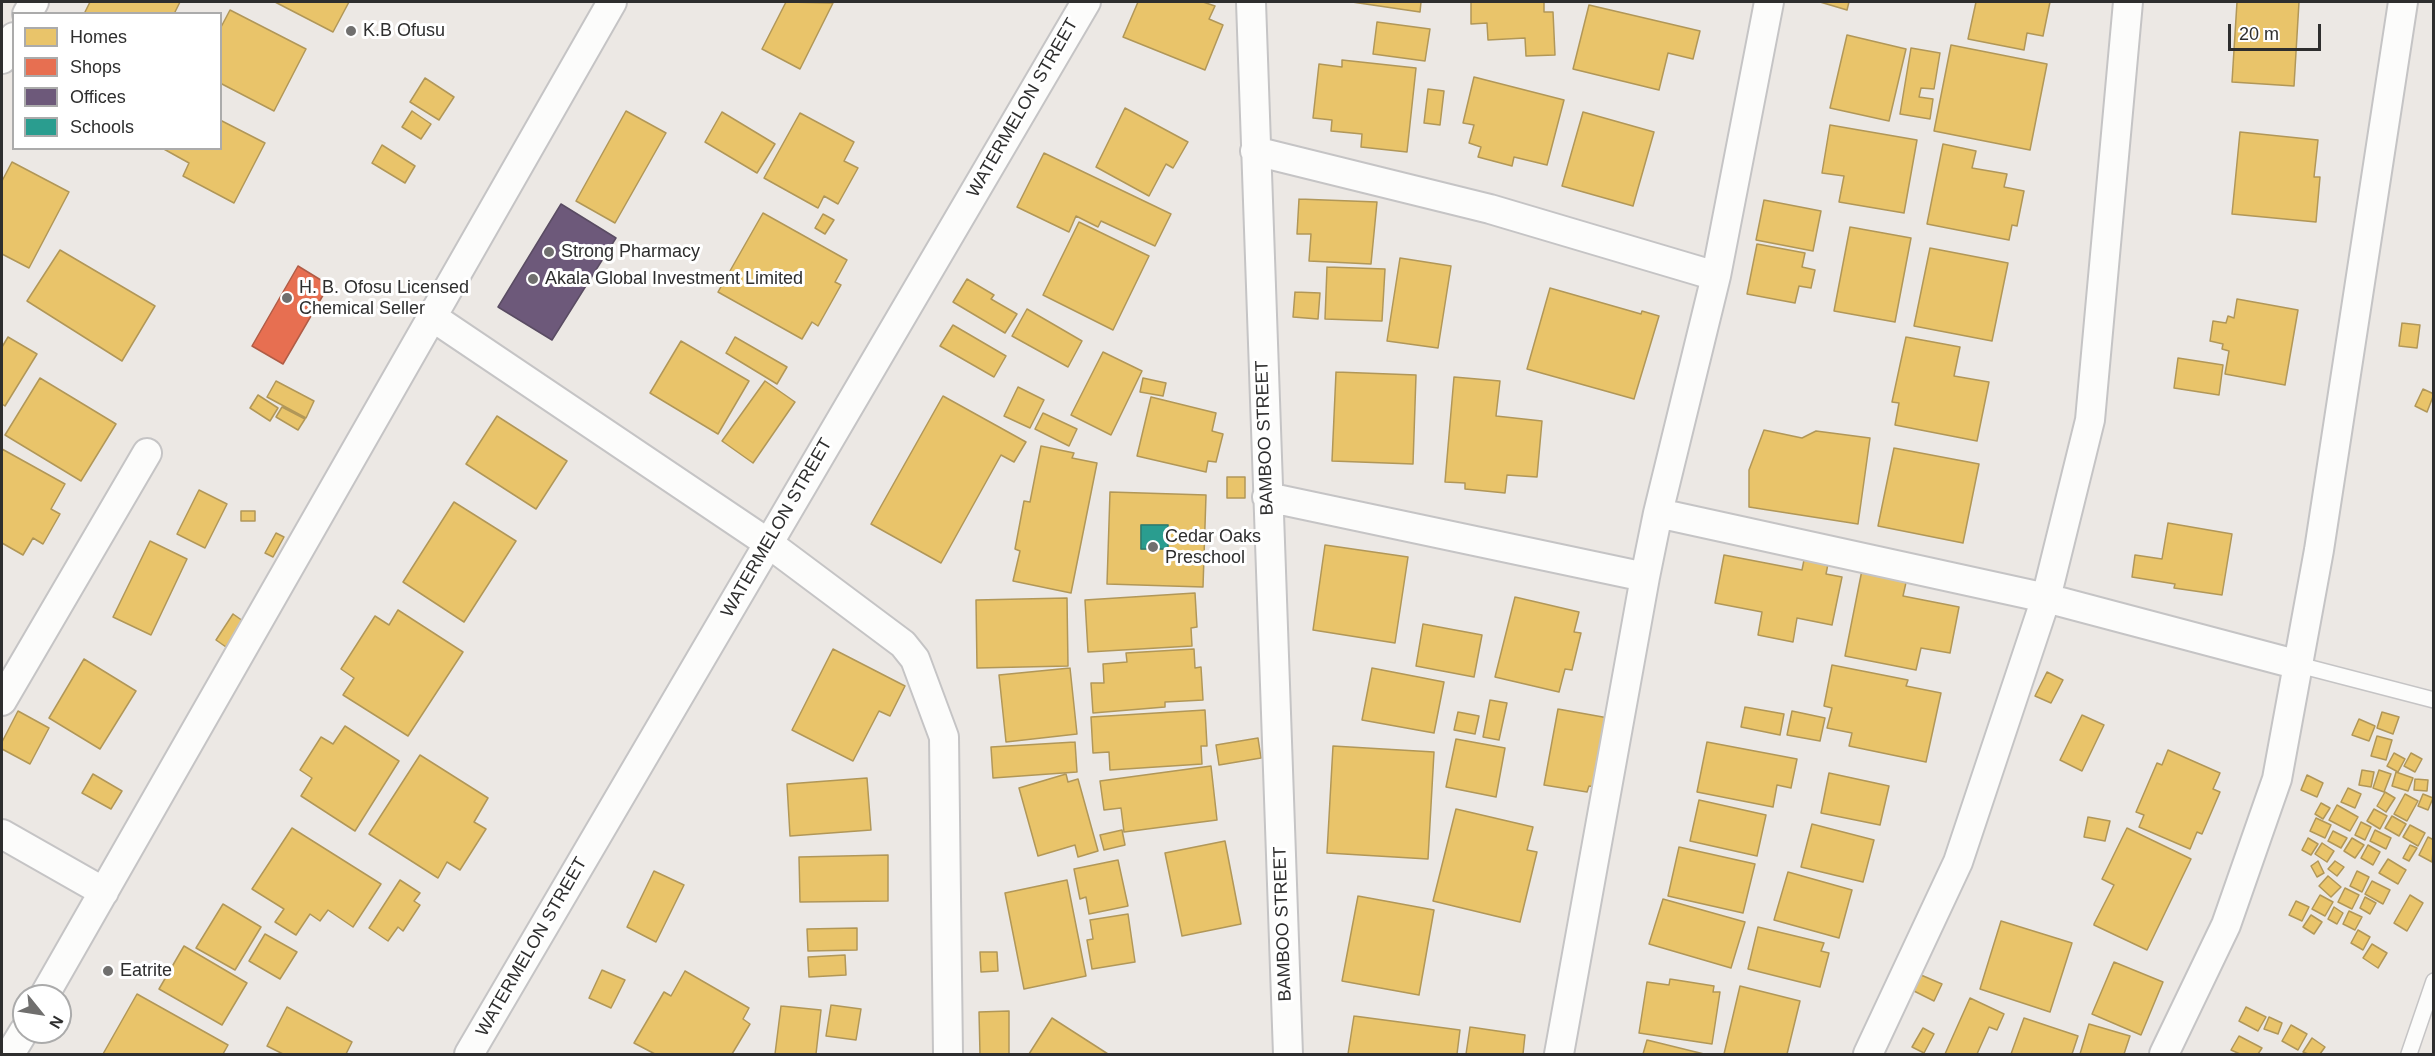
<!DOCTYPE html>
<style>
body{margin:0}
#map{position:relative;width:2435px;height:1056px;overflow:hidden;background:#ece8e4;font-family:Helvetica,sans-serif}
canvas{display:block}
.frame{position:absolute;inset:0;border:3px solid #2e2e2e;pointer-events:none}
.legend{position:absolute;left:12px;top:12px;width:210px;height:138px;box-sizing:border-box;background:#fff;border:2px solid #ababab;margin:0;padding:8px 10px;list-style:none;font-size:18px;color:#2e2e2e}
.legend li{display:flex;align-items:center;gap:12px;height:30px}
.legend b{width:30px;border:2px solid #ababab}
.north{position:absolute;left:12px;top:984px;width:60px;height:60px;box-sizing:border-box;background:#fff;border:2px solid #ababab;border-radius:50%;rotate:120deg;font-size:16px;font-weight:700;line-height:24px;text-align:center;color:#2e2e2e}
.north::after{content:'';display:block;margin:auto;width:21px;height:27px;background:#706f6e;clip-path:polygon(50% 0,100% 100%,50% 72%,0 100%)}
.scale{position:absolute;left:2228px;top:24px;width:93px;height:27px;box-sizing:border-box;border:3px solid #2e2e2e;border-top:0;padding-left:8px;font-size:18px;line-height:21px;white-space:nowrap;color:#2e2e2e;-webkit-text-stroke:4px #fff;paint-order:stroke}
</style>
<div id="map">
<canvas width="2435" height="1056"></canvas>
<div class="frame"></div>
<ul class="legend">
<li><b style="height:16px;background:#e9c46a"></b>Homes</li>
<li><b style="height:16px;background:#e76f51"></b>Shops</li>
<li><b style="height:16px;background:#6d597a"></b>Offices</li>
<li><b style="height:16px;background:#2a9d8f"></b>Schools</li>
</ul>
<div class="north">N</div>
<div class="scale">20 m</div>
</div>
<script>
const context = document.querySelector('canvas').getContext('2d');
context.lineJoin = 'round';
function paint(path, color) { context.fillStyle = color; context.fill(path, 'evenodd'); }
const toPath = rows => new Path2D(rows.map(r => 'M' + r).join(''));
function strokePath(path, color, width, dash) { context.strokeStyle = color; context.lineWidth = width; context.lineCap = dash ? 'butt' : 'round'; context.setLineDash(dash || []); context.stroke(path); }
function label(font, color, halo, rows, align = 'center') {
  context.font = font + ' Helvetica,sans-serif'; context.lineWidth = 6; context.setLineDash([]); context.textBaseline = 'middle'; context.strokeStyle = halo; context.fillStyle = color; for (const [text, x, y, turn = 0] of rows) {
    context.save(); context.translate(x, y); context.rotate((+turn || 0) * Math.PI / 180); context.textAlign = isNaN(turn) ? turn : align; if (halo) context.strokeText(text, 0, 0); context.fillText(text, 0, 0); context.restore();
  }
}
const homes = toPath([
 [90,2,180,2,174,14,84,14,90,2],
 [275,2,349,2,333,32,275,2],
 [786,2,833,3,800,69,762,49,786,2],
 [1138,2,1203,2,1215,6,1209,19,1223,25,1205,70,1123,37,1138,2],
 [1352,2,1421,2,1420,12,1352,2],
 [1471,2,1544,2,1544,12,1553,12,1555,55,1526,56,1525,38,1488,40,1487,23,1471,24,1471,2],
 [1820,2,1849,2,1847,10,1820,2],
 [1976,2,2050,2,2043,36,2027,33,2024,50,1968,39,1976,2],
 [2237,2,2299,2,2294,86,2232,82,2237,2],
 [1589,5,1700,31,1693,59,1668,53,1659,90,1573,69,1589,5],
 [230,10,306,49,274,111,220,83,220,29,230,10],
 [1377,22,1430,29,1425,61,1373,54,1377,22],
 [1847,35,1906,49,1889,121,1830,108,1847,35],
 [1951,45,2047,64,2030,150,1934,131,1951,45],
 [1911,48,1940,53,1934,89,1921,88,1919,97,1933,99,1930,119,1900,114,1911,48],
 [1342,60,1416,68,1407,152,1361,147,1362,134,1331,131,1332,120,1313,118,1319,64,1342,67,1342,60],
 [1474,77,1564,100,1547,165,1514,157,1512,166,1478,157,1481,147,1469,143,1474,125,1463,123,1474,77],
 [425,78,454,97,439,120,410,102,425,78],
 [1428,89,1444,91,1440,125,1424,123,1428,89],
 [1125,108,1188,142,1173,168,1166,164,1149,196,1096,167,1125,108],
 [412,111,431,124,421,139,402,127,412,111],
 [626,111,666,133,615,223,576,201,626,111],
 [722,112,775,144,757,173,705,142,722,112],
 [1583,112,1654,132,1633,206,1562,186,1583,112],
 [800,113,854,142,844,161,858,168,838,204,824,196,818,208,764,178,800,113],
 [220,120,265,143,234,203,183,176,189,163,162,148,220,148,220,120],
 [1830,125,1917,140,1904,213,1839,202,1844,176,1822,173,1830,125],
 [2240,132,2318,140,2314,177,2320,177,2316,222,2232,214,2240,132],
 [1943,144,1976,151,1972,168,2007,174,2004,187,2024,191,2017,226,2012,225,2009,240,1927,224,1943,144],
 [382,145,415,166,405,183,372,163,382,145],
 [1044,153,1171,214,1155,246,1101,221,1098,227,1076,216,1069,232,1017,207,1044,153],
 [12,162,69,192,29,268,2,254,2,181,12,162],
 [1299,199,1377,202,1371,264,1309,261,1311,234,1297,234,1299,199],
 [1764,200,1821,211,1813,251,1756,240,1764,200],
 [763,213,847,260,835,282,841,285,818,326,812,322,802,339,718,292,763,213],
 [823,214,834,220,825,234,815,228,823,214],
 [1079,222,1149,256,1113,330,1043,295,1079,222],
 [1850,227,1911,238,1895,322,1834,311,1850,227],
 [1757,244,1805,253,1802,267,1815,270,1811,288,1799,286,1795,303,1747,294,1757,244],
 [1930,248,2008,263,1992,341,1914,326,1930,248],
 [60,250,155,306,122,361,27,301,60,250],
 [1400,258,1451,266,1438,348,1387,341,1400,258],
 [1327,267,1385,269,1382,321,1325,319,1327,267],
 [967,279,994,295,991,299,1017,314,1005,333,953,302,967,279],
 [1550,288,1641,314,1642,311,1659,316,1634,399,1527,369,1550,288],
 [1295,292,1320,293,1318,319,1293,317,1295,292],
 [2237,299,2298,310,2285,385,2225,374,2229,351,2222,349,2223,344,2210,341,2213,321,2226,323,2228,316,2234,318,2237,299],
 [1027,309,1082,341,1068,367,1012,336,1027,309],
 [2402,323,2420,325,2417,348,2399,346,2402,323],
 [953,325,1006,356,994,377,940,346,953,325],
 [8,337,37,354,5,406,2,404,2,347,8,337],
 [735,337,787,367,777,384,726,353,735,337],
 [1906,337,1960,347,1954,376,1989,382,1977,441,1895,425,1899,403,1892,402,1906,337],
 [681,341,749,381,718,434,650,393,681,341],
 [1103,352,1142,371,1111,435,1071,415,1103,352],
 [2178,358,2223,365,2219,395,2174,388,2178,358],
 [1336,372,1416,375,1413,464,1332,461,1336,372],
 [1454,377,1500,381,1496,416,1542,421,1537,477,1507,475,1505,493,1465,489,1465,483,1445,482,1454,377],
 [40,378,116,424,81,481,5,435,40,378],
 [1143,378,1166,383,1163,396,1140,392,1143,378],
 [276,381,314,401,306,418,267,397,276,381],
 [765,381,795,402,753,463,722,441,765,381],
 [1018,387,1044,400,1030,428,1004,416,1018,387],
 [2423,389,2434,394,2427,412,2415,406,2423,389],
 [258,395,278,408,270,421,250,408,258,395],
 [943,396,1026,442,1014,462,1001,455,941,563,871,524,943,396],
 [1151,397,1216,413,1212,431,1223,434,1216,462,1208,461,1206,472,1137,456,1151,397],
 [282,407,305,419,298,430,276,417,282,407],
 [1043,413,1077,429,1069,446,1035,429,1043,413],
 [497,416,567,461,536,509,466,464,497,416],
 [1764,430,1802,438,1816,431,1870,438,1858,524,1749,507,1749,470,1764,430],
 [1041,446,1074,453,1072,458,1097,463,1071,593,1013,581,1020,551,1015,549,1024,501,1030,502,1041,446],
 [1894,448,1979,464,1963,543,1878,526,1894,448],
 [2,449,65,484,51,509,60,514,43,544,33,538,23,555,2,543,2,449],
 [1227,477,1245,477,1245,498,1227,498,1227,477],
 [199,490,227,504,205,548,177,534,199,490],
 [1110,492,1206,495,1203,587,1107,584,1110,492],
 [1141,525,1168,525,1168,549,1141,549,1141,525],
 [454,502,516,541,464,622,403,582,454,502],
 [241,511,255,511,255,521,241,521,241,511],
 [2168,523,2232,534,2222,595,2174,588,2175,584,2132,577,2135,555,2162,559,2168,523],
 [276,533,284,537,273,557,265,553,276,533],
 [150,541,187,559,151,635,113,617,150,541],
 [1325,545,1408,557,1395,643,1313,630,1325,545],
 [1724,555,1802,570,1804,560,1828,564,1826,574,1842,577,1832,625,1797,618,1793,642,1758,635,1762,612,1715,603,1724,555],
 [1862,570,1907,578,1903,596,1959,607,1950,653,1921,648,1916,670,1845,656,1862,570],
 [1195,593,1197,627,1191,628,1192,646,1088,652,1085,600,1195,593],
 [1515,597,1579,612,1574,632,1581,633,1572,670,1565,669,1559,692,1495,677,1515,597],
 [1067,598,1068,666,977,668,976,600,1067,598],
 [398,610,463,652,408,736,343,695,354,678,341,669,375,616,389,625,398,610],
 [233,614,243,621,226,647,216,640,233,614],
 [1423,624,1482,635,1474,677,1416,666,1423,624],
 [833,649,905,686,890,716,879,711,853,761,792,730,833,649],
 [1194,649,1195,668,1201,667,1203,700,1165,702,1165,707,1093,713,1091,683,1104,683,1103,664,1127,662,1126,653,1194,649],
 [84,659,136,691,100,749,49,718,84,659],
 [1832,665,1908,680,1906,686,1941,693,1926,762,1849,746,1852,733,1827,728,1832,708,1824,706,1832,665],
 [1070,668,1077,734,1006,742,999,675,1070,668],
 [1372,668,1444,682,1434,733,1362,720,1372,668],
 [2047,672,2063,680,2051,703,2035,696,2047,672],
 [1490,700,1507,703,1499,740,1483,737,1490,700],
 [1745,707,1784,714,1780,735,1741,727,1745,707],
 [1558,709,1614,719,1601,788,1589,786,1587,792,1544,785,1558,709],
 [1205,710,1207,746,1201,746,1202,764,1110,770,1109,752,1093,753,1091,717,1205,710],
 [18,711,49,728,30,764,2,749,2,742,18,711],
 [1792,711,1825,718,1820,741,1787,735,1792,711],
 [1458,712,1479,716,1475,734,1454,730,1458,712],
 [2382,712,2399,717,2393,734,2377,728,2382,712],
 [2082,715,2104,725,2082,771,2060,760,2082,715],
 [2359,719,2375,726,2369,741,2352,735,2359,719],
 [345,726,399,761,355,831,301,796,312,778,300,770,321,737,333,744,345,726],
 [2377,736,2392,740,2386,760,2371,756,2377,736],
 [1258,738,1261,758,1219,765,1216,745,1258,738],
 [1456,739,1505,748,1496,797,1446,787,1456,739],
 [1075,742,1077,772,993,778,991,747,1075,742],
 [1707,742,1797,759,1791,788,1777,785,1773,807,1697,792,1707,742],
 [1333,746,1434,752,1428,859,1327,853,1333,746],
 [2168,750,2220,773,2213,789,2220,792,2202,834,2197,832,2190,849,2139,827,2144,815,2136,812,2157,763,2162,765,2168,750],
 [2394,753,2405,759,2398,772,2387,766,2394,753],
 [2411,753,2422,759,2415,772,2404,766,2411,753],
 [420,755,488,798,474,822,486,829,460,870,447,862,438,878,369,834,420,755],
 [1211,766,1217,820,1124,832,1121,808,1104,810,1100,781,1211,766],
 [2362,770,2374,772,2371,787,2359,785,2362,770],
 [2379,770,2391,774,2384,792,2373,788,2379,770],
 [2396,772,2413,778,2408,791,2392,786,2396,772],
 [1829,773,1889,786,1880,825,1821,813,1829,773],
 [93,774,122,791,111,809,82,793,93,774],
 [1066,774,1068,782,1078,779,1098,851,1078,857,1075,845,1038,856,1019,788,1066,774],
 [2307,775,2323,783,2317,797,2301,790,2307,775],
 [867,778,871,830,790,836,787,784,867,778],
 [2415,779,2428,780,2427,791,2414,790,2415,779],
 [2348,788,2361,794,2355,808,2341,802,2348,788],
 [2385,792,2395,798,2386,812,2377,806,2385,792],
 [2405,794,2418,801,2407,821,2394,814,2405,794],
 [2423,794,2433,798,2428,810,2418,806,2423,794],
 [1699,800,1766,815,1757,856,1690,841,1699,800],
 [2321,803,2330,808,2323,819,2315,814,2321,803],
 [2337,805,2358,817,2350,831,2329,820,2337,805],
 [1456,809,1533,827,1527,850,1537,852,1520,922,1433,901,1456,809],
 [2374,809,2387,816,2380,829,2367,821,2374,809],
 [2392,816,2406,824,2399,836,2385,828,2392,816],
 [2088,817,2110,821,2105,841,2084,837,2088,817],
 [2316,818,2331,825,2325,838,2310,831,2316,818],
 [2361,822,2371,827,2365,840,2355,835,2361,822],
 [1812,824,1874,840,1863,882,1801,867,1812,824],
 [2410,825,2425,833,2418,846,2403,837,2410,825],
 [292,828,381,884,353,927,328,910,320,921,310,914,296,935,275,922,284,909,252,889,292,828],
 [2127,828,2191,859,2147,950,2094,925,2094,924,2114,885,2102,879,2127,828],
 [1122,830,1125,845,1104,850,1100,835,1122,830],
 [2375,830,2391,838,2386,849,2370,841,2375,830],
 [2333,831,2347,838,2341,848,2328,841,2333,831],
 [2428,837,2434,840,2432,862,2419,855,2428,837],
 [2308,838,2318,844,2311,855,2302,850,2308,838],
 [2352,838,2364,845,2355,858,2344,851,2352,838],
 [1225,841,1241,924,1182,936,1165,853,1225,841],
 [2322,843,2334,851,2327,862,2315,854,2322,843],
 [2368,845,2380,852,2373,865,2361,858,2368,845],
 [2410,845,2417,848,2409,861,2403,858,2410,845],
 [1679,847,1755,864,1743,913,1668,896,1679,847],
 [888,855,888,901,800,902,799,857,888,855],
 [2388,859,2406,870,2398,884,2379,873,2388,859],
 [1118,860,1128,906,1089,914,1086,897,1080,899,1074,869,1118,860],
 [2318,861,2324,873,2317,877,2311,866,2318,861],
 [2335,861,2344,867,2337,876,2328,869,2335,861],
 [654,871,684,885,656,942,627,927,654,871],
 [2357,871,2369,877,2362,892,2350,886,2357,871],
 [1788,872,1852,890,1839,938,1774,920,1788,872],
 [2328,876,2341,887,2331,897,2319,886,2328,876],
 [400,880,420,893,414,901,420,905,403,931,398,927,388,941,369,928,400,880],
 [1067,880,1086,976,1024,989,1005,893,1067,880],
 [2372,881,2390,890,2383,904,2365,894,2372,881],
 [2345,888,2359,895,2352,909,2338,902,2345,888],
 [2320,895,2333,902,2325,916,2312,909,2320,895],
 [2410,895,2423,903,2407,931,2394,923,2410,895],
 [1358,896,1434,910,1419,995,1342,981,1358,896],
 [2365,897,2376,903,2370,914,2360,908,2365,897],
 [1663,899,1745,922,1731,968,1649,944,1663,899],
 [2296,901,2309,907,2302,921,2289,915,2296,901],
 [223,904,261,927,235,970,196,948,223,904],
 [2334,907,2343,913,2337,924,2328,919,2334,907],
 [2349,911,2362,917,2355,930,2343,924,2349,911],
 [1128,914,1135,962,1092,969,1087,940,1093,939,1090,920,1128,914],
 [2311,915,2322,922,2314,934,2303,927,2311,915],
 [2001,921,2072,943,2050,1012,1980,989,2001,921],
 [1758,927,1824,943,1821,951,1829,953,1820,987,1748,969,1758,927],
 [857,928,857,950,808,951,807,929,857,928],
 [2358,930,2370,937,2363,950,2351,943,2358,930],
 [265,934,297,952,280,979,249,961,265,934],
 [2372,944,2387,953,2378,968,2363,958,2372,944],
 [184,946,247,983,222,1025,159,989,184,946],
 [980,952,997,952,998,971,981,972,980,952],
 [845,955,846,975,809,977,808,957,845,955],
 [2114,962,2163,982,2141,1035,2092,1014,2114,962],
 [602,970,625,980,611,1008,589,998,602,970],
 [685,971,749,1008,743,1019,750,1024,732,1054,655,1054,634,1043,664,992,671,996,685,971],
 [1921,975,1942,984,1934,1001,1914,991,1921,975],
 [1670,979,1714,986,1713,992,1720,992,1712,1044,1639,1033,1647,982,1669,985,1670,979],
 [1740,986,1800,1001,1787,1054,1724,1054,1740,986],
 [137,994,228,1045,223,1054,103,1054,137,994],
 [1970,998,2004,1014,1997,1030,1989,1027,1977,1054,1945,1054,1970,998],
 [831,1005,861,1009,856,1040,826,1036,831,1005],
 [781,1006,821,1010,816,1054,775,1054,781,1006],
 [287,1007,352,1042,346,1054,283,1054,267,1046,287,1007],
 [2246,1007,2266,1017,2258,1031,2239,1021,2246,1007],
 [1009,1011,1009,1054,980,1054,979,1012,1009,1011],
 [1354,1016,1460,1030,1457,1054,1348,1054,1354,1016],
 [2269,1017,2282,1023,2278,1034,2264,1029,2269,1017],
 [1052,1018,1108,1054,1029,1054,1052,1018],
 [2024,1018,2078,1036,2072,1054,2011,1054,2024,1018],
 [2089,1024,2130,1036,2124,1054,2080,1054,2089,1024],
 [2291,1025,2307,1034,2298,1050,2282,1041,2291,1025],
 [1470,1027,1525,1035,1523,1054,1466,1054,1470,1027],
 [1923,1028,1934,1034,1924,1053,1912,1047,1923,1028],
 [2239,1036,2262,1048,2258,1054,2240,1054,2231,1050,2239,1036],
 [2312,1038,2325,1047,2320,1054,2308,1054,2303,1052,2312,1038],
 [1647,1040,1704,1054,1643,1054,1647,1040]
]);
const shops = toPath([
 [298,266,329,285,283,364,252,346,298,266]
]);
const offices = toPath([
 [561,204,616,238,552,340,498,307,561,204]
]);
const schools = toPath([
 [1141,525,1168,525,1168,549,1141,549,1141,525]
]);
const lane = toPath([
 [2299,665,2434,700],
 [2409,1054,2434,981]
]);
const street = toPath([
 [1251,2,1288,1054],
 [27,14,34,2],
 [2,59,14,37],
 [1255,151,1490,209,1716,276],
 [431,316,768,543,903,644,915,659,944,737,948,1054],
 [1267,497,1645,577],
 [1658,513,2046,598,2299,665],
 [2,701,147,453],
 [2,834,104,892],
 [44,996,612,2],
 [10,1054,24,1031],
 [469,1054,1086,2],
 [1559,1054,1645,577,1658,513,1716,276,1769,2],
 [1868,1054,1958,862,2046,598,2090,420,2128,2],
 [2164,1054,2226,925,2277,779,2319,550,2403,2]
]);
const markers = [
 [351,31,6,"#706f6e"],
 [549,252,6,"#706f6e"],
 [533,279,6,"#706f6e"],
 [287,298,6,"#706f6e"],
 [1153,547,6,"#706f6e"],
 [108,971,6,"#706f6e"]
];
const poiNames = [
 ["K.B Ofusu",363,31],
 ["Strong Pharmacy",561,252],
 ["Akala Global Investment Limited",545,279],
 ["H. B. Ofosu Licensed",299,288],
 ["Chemical Seller",299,309],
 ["Cedar Oaks",1165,537],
 ["Preschool",1165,558],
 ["Eatrite",120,971]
];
const streetNames = [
 ["WATERMELON STREET",1023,108,-60],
 ["BAMBOO STREET",1265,438,-92],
 ["WATERMELON STREET",777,528,-60],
 ["BAMBOO STREET",1283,924,-92],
 ["WATERMELON STREET",532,947,-60]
];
paint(homes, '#e9c46a');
strokePath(homes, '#b19758', 1.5);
paint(shops, '#e76f51');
strokePath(shops, '#b05c46', 1.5);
paint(offices, '#6d597a');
strokePath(offices, '#5a4c63', 1.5);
paint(schools, '#2a9d8f');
strokePath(schools, '#2b7c72', 1.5);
strokePath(lane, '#c5c4c5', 18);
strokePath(street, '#c5c4c5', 32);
strokePath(lane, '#fcfcfb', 15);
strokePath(street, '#fcfcfb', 28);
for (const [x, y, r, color] of markers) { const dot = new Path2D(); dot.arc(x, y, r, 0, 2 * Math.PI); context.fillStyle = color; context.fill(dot); strokePath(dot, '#fff', 2); }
label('18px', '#2e2e2e', '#fff', poiNames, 'left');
label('18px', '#2e2e2e', '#fff', streetNames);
</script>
